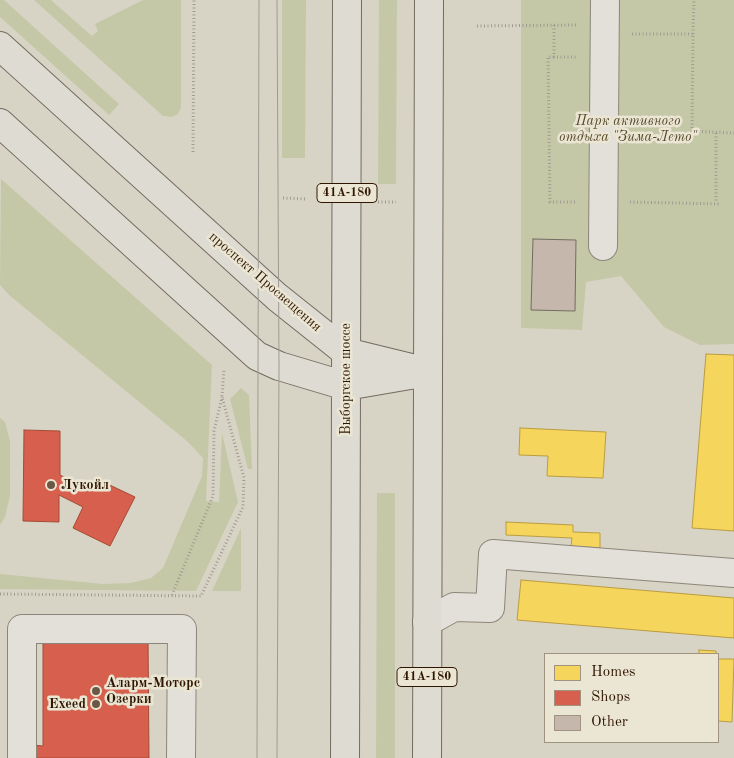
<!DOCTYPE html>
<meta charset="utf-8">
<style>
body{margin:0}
#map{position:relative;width:734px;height:758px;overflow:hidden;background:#d8d4c5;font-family:"Old Standard TT",serif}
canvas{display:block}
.legend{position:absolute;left:544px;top:653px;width:175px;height:90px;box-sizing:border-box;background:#ebe6d4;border:1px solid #a0937f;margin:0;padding:6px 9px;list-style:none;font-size:15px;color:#2f1600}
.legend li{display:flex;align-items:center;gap:10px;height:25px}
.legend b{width:25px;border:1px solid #a0937f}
</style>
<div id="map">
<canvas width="734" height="758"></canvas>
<ul class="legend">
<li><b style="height:14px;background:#f6d55c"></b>Homes</li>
<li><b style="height:14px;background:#d6604d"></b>Shops</li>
<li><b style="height:14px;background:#c5b7ac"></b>Other</li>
</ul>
</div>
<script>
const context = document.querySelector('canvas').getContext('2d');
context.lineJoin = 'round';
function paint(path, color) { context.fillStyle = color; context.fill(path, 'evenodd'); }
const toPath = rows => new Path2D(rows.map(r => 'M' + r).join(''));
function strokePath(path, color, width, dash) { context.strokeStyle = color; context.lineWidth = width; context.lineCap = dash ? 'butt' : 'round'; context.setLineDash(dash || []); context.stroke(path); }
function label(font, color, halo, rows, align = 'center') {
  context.font = font + ' "Old Standard TT",serif'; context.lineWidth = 5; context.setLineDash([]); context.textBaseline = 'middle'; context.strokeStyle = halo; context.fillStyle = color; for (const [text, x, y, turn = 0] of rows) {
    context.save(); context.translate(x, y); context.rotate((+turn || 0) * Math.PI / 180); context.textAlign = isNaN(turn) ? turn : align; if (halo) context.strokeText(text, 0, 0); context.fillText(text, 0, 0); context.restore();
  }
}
const green = toPath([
 [0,0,4,0,119,104,109,115,0,17],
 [34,0,51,0,92,36,98,31,95,24,143,0,181,0,181,107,178,114,172,117,163,116],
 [282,0,306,0,305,158,282,158],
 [379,0,397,0,396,184,378,184],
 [521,0,734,0,734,344,700,345,664,327,621,276,586,282,582,330,521,328],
 [1,179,212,365,206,501,219,502,222,433,238,502,196,591,0,589,0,574,103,584,131,583,151,578,163,568,202,476,203,458,188,442,9,295,0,285],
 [241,388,249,395,252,469,248,469,230,399],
 [0,418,5,422,10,441,10,496,5,517,0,525],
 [377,493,395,493,395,758,376,758],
 [241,528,241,591,212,591]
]);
const homes = toPath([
 [706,354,734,355,734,531,692,528,706,354],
 [520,428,606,432,603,478,547,476,548,456,519,455,520,428],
 [506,522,573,525,573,532,600,533,600,548,571,546,572,538,506,535,506,522],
 [521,580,734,598,734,638,517,620,521,580],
 [699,650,716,651,716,654,699,654,699,650],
 [718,659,734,659,732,722,718,721,718,659]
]);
const shops = toPath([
 [24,430,60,431,60,475,91,491,97,479,135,497,110,546,73,528,83,507,59,495,59,522,23,521,24,430],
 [43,637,148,637,149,758,32,758,32,745,43,746,43,637]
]);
const building = toPath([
 [533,239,576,240,575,311,531,310,533,239]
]);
const path = toPath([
 [554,25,554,57,576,57],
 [477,26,577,25],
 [632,34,693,34,692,131,734,133],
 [693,34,694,0],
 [554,57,548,57,550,202,576,202],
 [716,133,716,203],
 [193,152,194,0],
 [283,198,306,199],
 [378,202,396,202],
 [630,202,721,204],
 [0,594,201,596,243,507,244,478,222,397,224,369],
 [172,595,213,496,214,431,222,397]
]);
const minor = toPath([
 [603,246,605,0],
 [427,622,454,607,490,608,493,554,734,573],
 [22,758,22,629,182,629,181,758]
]);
const major = toPath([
 [0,46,277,297,346,352,428,372],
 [0,123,257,356,279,366,346,386,416,374],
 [345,758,347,0],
 [427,758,429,0]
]);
const tram = toPath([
 [277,0,279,366,277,758],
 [257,758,259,0]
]);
const markers = [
 [51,485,5,"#6a5845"],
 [96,691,5,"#6a5845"],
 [96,704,5,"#6a5845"]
];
const shields = [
 [347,193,60],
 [427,677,60]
];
const shieldNames = [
 ["41А-180",347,193],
 ["41А-180",427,677]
];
const parkNames = [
 ["Парк активного",628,121],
 ["отдыха \"Зима-Лето\"",628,137]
];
const streetNames = [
 ["проспект Просвещения",265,282,41],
 ["Выборгское шоссе",346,379,-90]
];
const poiNames = [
 ["Лукойл",61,485],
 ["Аларм-Моторс",106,683],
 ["Озерки",106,699],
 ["Exeed",86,704,"right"]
];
paint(green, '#c5c8a7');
paint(homes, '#f6d55c');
strokePath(homes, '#ba9c40', 1);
paint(shops, '#d6604d');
strokePath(shops, '#a44a36', 1);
paint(building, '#c5b7ac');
strokePath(building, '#736c61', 1);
strokePath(minor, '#8c867a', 30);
strokePath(major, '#736c61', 30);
strokePath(path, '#9f9b93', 3, [1, 2.5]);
strokePath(minor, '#e2e0d8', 28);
strokePath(major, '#dddbd2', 28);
strokePath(tram, '#9f9b93', 1);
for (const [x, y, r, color] of markers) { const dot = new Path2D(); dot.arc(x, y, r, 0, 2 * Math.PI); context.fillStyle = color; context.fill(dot); strokePath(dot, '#ebe6d4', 2); }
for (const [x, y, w] of shields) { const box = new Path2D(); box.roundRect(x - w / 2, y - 9.5, w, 19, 4); context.fillStyle = '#ebe6d4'; context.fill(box); strokePath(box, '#2f1600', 1); }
label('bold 12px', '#2f1600', null, shieldNames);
label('italic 14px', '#57492b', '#ebe6d4', parkNames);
label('14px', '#2f1600', '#ebe6d4', streetNames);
label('bold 14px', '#2f1600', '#ebe6d4', poiNames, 'left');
</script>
